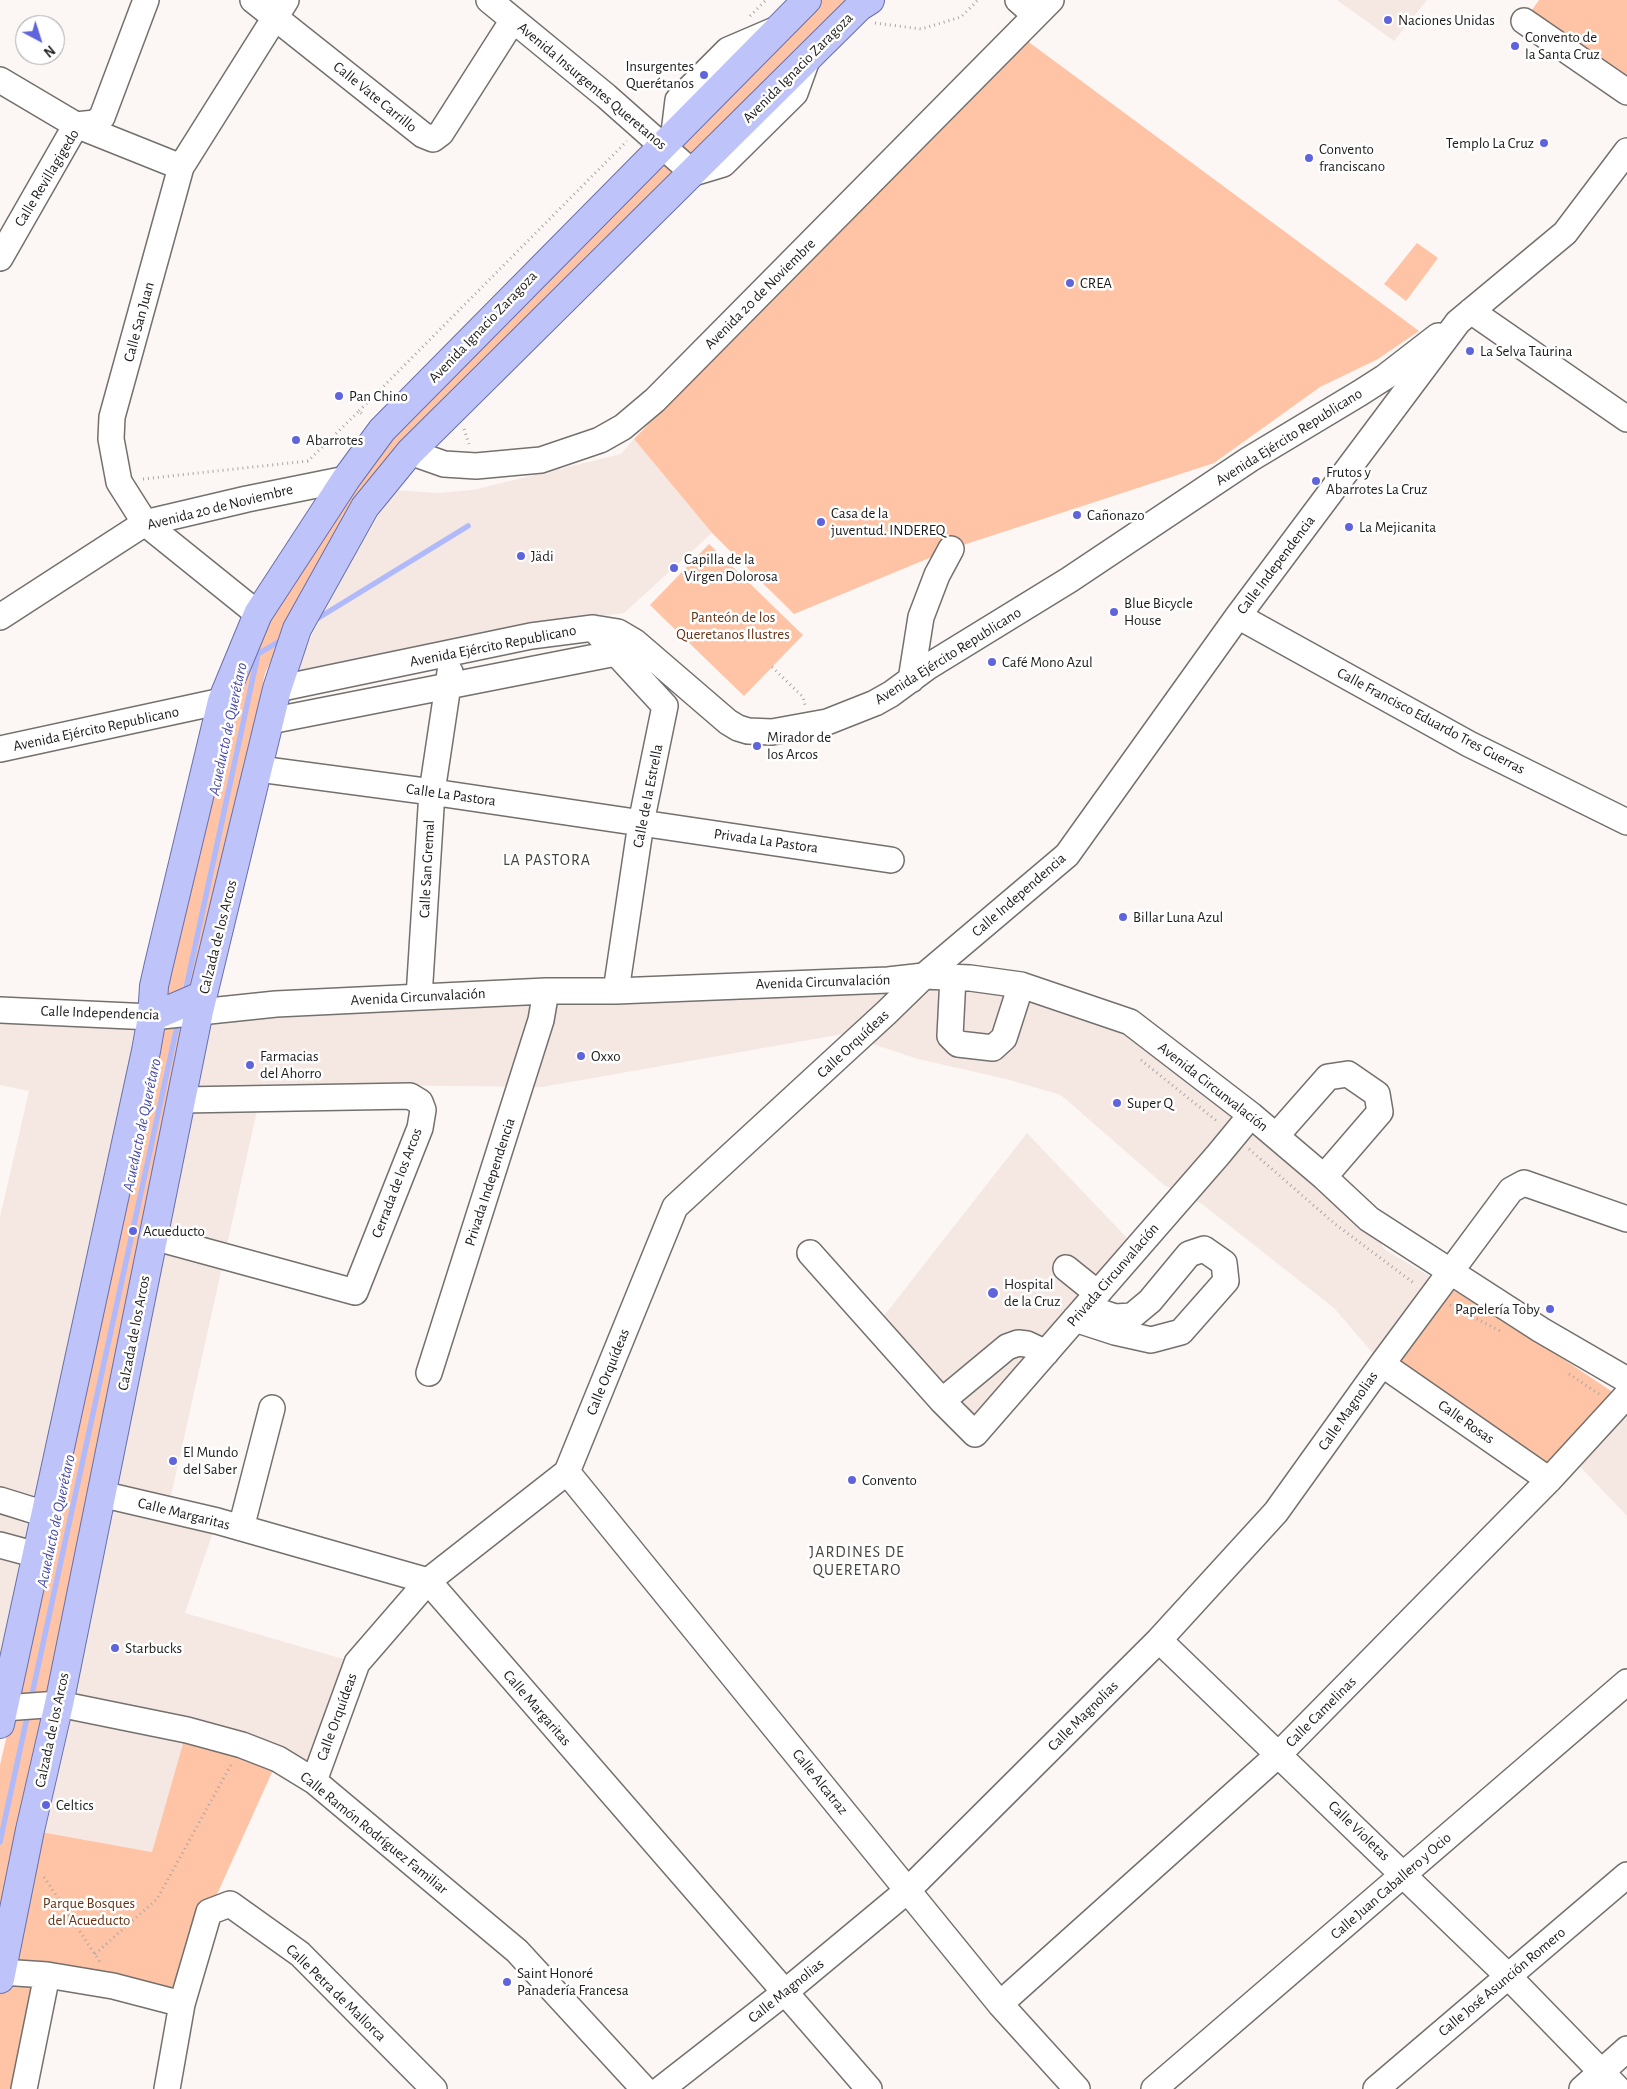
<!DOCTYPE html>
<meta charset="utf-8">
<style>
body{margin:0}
#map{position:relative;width:1627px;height:2089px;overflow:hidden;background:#fcf7f4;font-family:"Alegreya Sans",sans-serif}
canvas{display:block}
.north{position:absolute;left:15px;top:15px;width:50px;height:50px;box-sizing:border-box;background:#fff;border:1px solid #a5a4a4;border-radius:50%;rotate:140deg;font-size:14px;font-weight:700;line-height:20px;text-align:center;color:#1d1c1b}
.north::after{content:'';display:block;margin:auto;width:18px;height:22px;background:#5f64dc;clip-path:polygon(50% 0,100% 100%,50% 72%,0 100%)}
</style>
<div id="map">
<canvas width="1627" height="2089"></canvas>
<div class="north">N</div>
</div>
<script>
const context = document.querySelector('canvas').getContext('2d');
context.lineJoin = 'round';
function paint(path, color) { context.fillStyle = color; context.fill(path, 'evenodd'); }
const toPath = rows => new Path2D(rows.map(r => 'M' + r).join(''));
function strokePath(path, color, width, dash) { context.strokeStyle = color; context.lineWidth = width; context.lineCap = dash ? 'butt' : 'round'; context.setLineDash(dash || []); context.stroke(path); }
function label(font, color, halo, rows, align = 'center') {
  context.font = font + ' "Alegreya Sans",sans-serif'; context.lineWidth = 5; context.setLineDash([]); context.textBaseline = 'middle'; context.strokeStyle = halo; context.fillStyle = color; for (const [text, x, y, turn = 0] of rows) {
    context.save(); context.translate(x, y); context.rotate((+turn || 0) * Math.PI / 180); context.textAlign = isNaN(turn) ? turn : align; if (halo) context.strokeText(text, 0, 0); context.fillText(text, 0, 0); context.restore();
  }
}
const built = toPath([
 [1337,0,1427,0,1394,41],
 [634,439,712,533,624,613,593,617,290,683,314,631,342,578,377,518,395,490,438,493,473,490,621,454],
 [924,976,1130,1022,1369,1219,1384,1249,1441,1283,1382,1364,1334,1308,1202,1204,1164,1185,1061,1095,1006,1079,918,1059,843,1034,542,1087,263,1084,168,1509,217,1521,185,1613,357,1663,314,1781,278,1759,152,1852,30,1830,199,1011],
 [0,1010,152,1017,0,1724,0,1217,29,1091,0,1085],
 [1027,1133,1128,1239,976,1422,883,1317],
 [1627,1403,1627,1516,1571,1457]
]);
const green = toPath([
 [819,0,858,0,501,353,291,619,265,673,237,814,0,1919,0,1765,26,1653,180,917,241,685,271,616,395,424],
 [1539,0,1627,0,1627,92,1524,21],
 [1026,40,1419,331,1378,359,1320,387,1214,463,951,549,794,614,712,533,634,439],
 [1417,243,1438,258,1406,301,1384,284],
 [709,544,803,635,744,696,650,605],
 [1441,1283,1532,1338,1623,1399,1549,1480,1382,1364],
 [187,1730,278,1759,209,1912,182,2004,48,1975,24,2089,0,2089,0,1979,30,1830,152,1852]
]);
const stream = toPath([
 [315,620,468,526],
 [185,993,258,654,283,639],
 [31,1699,178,1022],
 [0,1842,28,1713]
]);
const path = toPath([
 [750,16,766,0],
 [875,23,921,29,961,17,978,0],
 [359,411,627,141],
 [464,429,469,444],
 [143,479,308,461,359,411,364,416],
 [772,667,803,697,805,705],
 [1141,1060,1218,1122],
 [1249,1149,1335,1224,1415,1284],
 [1450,1305,1500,1331],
 [1569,1374,1599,1394],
 [44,1877,100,1962],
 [95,1954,157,1899,232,1763]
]);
const minor = toPath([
 [253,0,423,135,433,139,441,133,513,20],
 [489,0,606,96,693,173,723,164,795,93,808,57],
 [1018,0,1035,15],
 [1524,21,1627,92],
 [0,80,76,125,181,167],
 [674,133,678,100,728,50,777,29],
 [0,258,76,125,95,123,102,117,146,0],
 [1471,311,1627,419],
 [410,452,444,464,476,466,541,460,600,440,623,427,655,400,1051,0],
 [258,614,145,523,119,482,111,439,112,417,181,167,286,0],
 [1238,616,1469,744,1627,822],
 [0,617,145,523,247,499,346,479],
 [593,628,665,706,641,823,616,991],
 [911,680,921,617,937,575,951,549],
 [277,689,531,636,593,628,618,632,635,642,728,722,738,728,748,731,772,732,827,722,875,703,891,694,929,666,1069,580,1250,459,1360,393,1385,377,1438,336],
 [270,721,616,653],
 [0,749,222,701],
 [259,769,432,792,891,860],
 [953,977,950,1036,958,1044,993,1048,1004,1038,1021,985],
 [419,997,432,792,450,672],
 [0,1010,152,1017,276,1004,546,991,616,991,888,980,924,976,970,978,1021,985,1130,1022,1251,1115,1324,1177,1369,1219,1541,1330,1627,1380],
 [1276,1136,1328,1077,1348,1074,1377,1094,1380,1112,1324,1177],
 [153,1237,355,1292,420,1128,423,1110,420,1102,410,1096,182,1100],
 [810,1253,942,1401],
 [1066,1268,1097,1293],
 [1075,1319,1115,1332,1151,1340,1181,1332,1226,1281,1224,1263,1204,1249,1189,1254,1150,1301,1132,1316,1115,1317,1086,1307],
 [1046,1353,1027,1344,1018,1343,1007,1347,942,1401,975,1434,1218,1155,1251,1115],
 [1382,1364,1549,1480],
 [429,1373,541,1020,546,991],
 [567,1472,1000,2004,1077,2089],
 [101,1494,217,1521,428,1581,869,2089],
 [0,1500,45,1514],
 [241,1528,272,1408],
 [0,1545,37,1555],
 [1159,1640,1509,1977,1618,2089],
 [4,1708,59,1704,187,1730,242,1745,278,1759,314,1781,517,1951,644,2089],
 [314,1781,357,1663,428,1581,567,1472,675,1207,886,1013,924,976,1067,855,1238,616,1458,322,1565,233,1627,151],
 [1,1972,47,1975,113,1986,182,2004],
 [1000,2004,1279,1754,1549,1480,1627,1395],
 [24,2089,47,1975],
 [167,2089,182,2004,209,1912,230,1904,300,1954,434,2089],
 [661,2089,784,1993,908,1890,1159,1640,1276,1512,1382,1364,1511,1190,1524,1183,1627,1219],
 [1154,2089,1627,1682],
 [1376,2089,1627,1875],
 [1582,2089,1627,2049]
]);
const major = toPath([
 [152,1017,203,995],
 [0,1724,146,1051,152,1017,154,986,159,964,222,701,258,614,346,479,382,430,807,0],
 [0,1979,30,1830,59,1704,199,1011,277,689,297,629,365,507,410,452,859,7,870,0]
]);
const markers = [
 [1388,20,5,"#5f64dc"],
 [1515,46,5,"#5f64dc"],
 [704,75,5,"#5f64dc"],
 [1544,143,5,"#5f64dc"],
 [1309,158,5,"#5f64dc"],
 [1070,283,5,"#5f64dc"],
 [1470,351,5,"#5f64dc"],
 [339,396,5,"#5f64dc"],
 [296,440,5,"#5f64dc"],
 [1316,481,5,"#5f64dc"],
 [1077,515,5,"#5f64dc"],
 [821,522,5,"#5f64dc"],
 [1349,527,5,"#5f64dc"],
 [521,556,5,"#5f64dc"],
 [674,568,5,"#5f64dc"],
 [1114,612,5,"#5f64dc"],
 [992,662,5,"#5f64dc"],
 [757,746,5,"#5f64dc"],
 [1123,917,5,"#5f64dc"],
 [581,1056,5,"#5f64dc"],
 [250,1065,5,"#5f64dc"],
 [1117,1103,5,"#5f64dc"],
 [133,1231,5,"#5f64dc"],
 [993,1293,6,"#5f64dc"],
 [1550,1309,5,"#5f64dc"],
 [173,1461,5,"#5f64dc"],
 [852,1480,5,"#5f64dc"],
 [115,1648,5,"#5f64dc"],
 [46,1805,5,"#5f64dc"],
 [507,1982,5,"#5f64dc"]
];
const poiNames = [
 ["Naciones Unidas",1398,20],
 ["Convento de",1525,37],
 ["la Santa Cruz",1525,54],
 ["Insurgentes",694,66,"right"],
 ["Querétanos",694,83,"right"],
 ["Templo La Cruz",1534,143,"right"],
 ["Convento",1319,149],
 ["franciscano",1319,166],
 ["CREA",1080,283],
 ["La Selva Taurina",1480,351],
 ["Pan Chino",349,396],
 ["Abarrotes",306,440],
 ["Frutos y",1326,472],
 ["Abarrotes La Cruz",1326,489],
 ["Casa de la",831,513],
 ["juventud. INDEREQ",831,530],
 ["Cañonazo",1087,515],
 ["La Mejicanita",1359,527],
 ["Jädi",531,556],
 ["Capilla de la",684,559],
 ["Virgen Dolorosa",684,576],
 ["Blue Bicycle",1124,603],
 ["House",1124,620],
 ["Café Mono Azul",1002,662],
 ["Mirador de",767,737],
 ["los Arcos",767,754],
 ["Billar Luna Azul",1133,917],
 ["Farmacias",260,1056],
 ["del Ahorro",260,1073],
 ["Oxxo",591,1056],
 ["Super Q",1127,1103],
 ["Acueducto",143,1231],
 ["Hospital",1004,1284],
 ["de la Cruz",1004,1301],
 ["Papelería Toby",1540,1309,"right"],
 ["El Mundo",183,1452],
 ["del Saber",183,1469],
 ["Convento",862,1480],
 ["Starbucks",125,1648],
 ["Celtics",56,1805],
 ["Saint Honoré",517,1973],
 ["Panadería Francesa",517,1990]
];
const streetNames = [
 ["Avenida Ignacio Zaragoza",798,68,-45],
 ["Avenida Insurgentes Queretanos",592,86,40],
 ["Calle Vate Carrillo",375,97,39],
 ["Calle Revillagigedo",47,178,-59],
 ["Avenida 20 de Noviembre",760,294,-45],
 ["Calle San Juan",139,322,-75],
 ["Avenida Ignacio Zaragoza",483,327,-46],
 ["Avenida Ejército Republicano",1289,437,-32],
 ["Avenida 20 de Noviembre",220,507,-14],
 ["Calle Independencia",1276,565,-53],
 ["Avenida Ejército Republicano",493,646,-11],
 ["Avenida Ejército Republicano",948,656,-32],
 ["Calle Francisco Eduardo Tres Guerras",1431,721,28],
 ["Avenida Ejército Republicano",96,729,-12],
 ["Calle La Pastora",451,795,8],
 ["Calle de la Estrella",648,796,-79],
 ["Privada La Pastora",766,841,8],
 ["Calle San Gremal",427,869,-87],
 ["Calle Independencia",1019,895,-41],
 ["Calzada de los Arcos",218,937,-76],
 ["Avenida Circunvalación",823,982,-2],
 ["Avenida Circunvalación",418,997,-3],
 ["Calle Independencia",100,1013,2],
 ["Calle Orquídeas",853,1044,-43],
 ["Avenida Circunvalación",1213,1087,38],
 ["Privada Independencia",490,1182,-72],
 ["Cerrada de los Arcos",397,1183,-69],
 ["Privada Circunvalación",1113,1275,-49],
 ["Calzada de los Arcos",134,1333,-79],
 ["Calle Orquídeas",608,1372,-68],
 ["Calle Magnolias",1348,1411,-55],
 ["Calle Rosas",1466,1422,35],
 ["Calle Margaritas",184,1514,14],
 ["Calle Margaritas",537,1708,49],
 ["Calle Camelinas",1321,1712,-45],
 ["Calle Magnolias",1083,1716,-45],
 ["Calle Orquídeas",337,1717,-70],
 ["Calzada de los Arcos",52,1730,-78],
 ["Calle Alcatraz",820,1782,51],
 ["Calle Violetas",1359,1831,44],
 ["Calle Ramón Rodríguez Familiar",374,1833,39],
 ["Calle Juan Caballero y Ocio",1391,1886,-41],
 ["Calle José Asunción Romero",1502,1982,-40],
 ["Calle Magnolias",786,1991,-39],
 ["Calle Petra de Mallorca",336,1993,44]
];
const parkNames = [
 ["Panteón de los",733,617],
 ["Queretanos Ilustres",733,634],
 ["Parque Bosques",89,1903],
 ["del Acueducto",89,1920]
];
const waterNames = [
 ["Acueducto de Querétaro",228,729,-78],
 ["Acueducto de Querétaro",142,1125,-78],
 ["Acueducto de Querétaro",56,1521,-78]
];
const neighbourhoodNames = [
 ["LA PASTORA",547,860],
 ["JARDINES DE",857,1552],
 ["QUERETARO",857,1570]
];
paint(built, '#f5e8e2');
paint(green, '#ffc3a5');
strokePath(stream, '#b0bafb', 5.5);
strokePath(minor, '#74706d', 28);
strokePath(major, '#6970a9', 30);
strokePath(path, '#aaa6a4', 3, [1, 4]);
strokePath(minor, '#fff', 25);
strokePath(major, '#bec4fa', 28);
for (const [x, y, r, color] of markers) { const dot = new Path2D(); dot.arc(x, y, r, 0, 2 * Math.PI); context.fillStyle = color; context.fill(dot); strokePath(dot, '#fff', 2); }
label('15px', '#1d1c1b', '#fff', poiNames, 'left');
label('15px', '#1d1c1b', '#fff', streetNames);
label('15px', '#693314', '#fff', parkNames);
label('italic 16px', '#474aa7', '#fff', waterNames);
context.letterSpacing = '1px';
label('16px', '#484442', '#fff', neighbourhoodNames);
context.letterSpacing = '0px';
</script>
